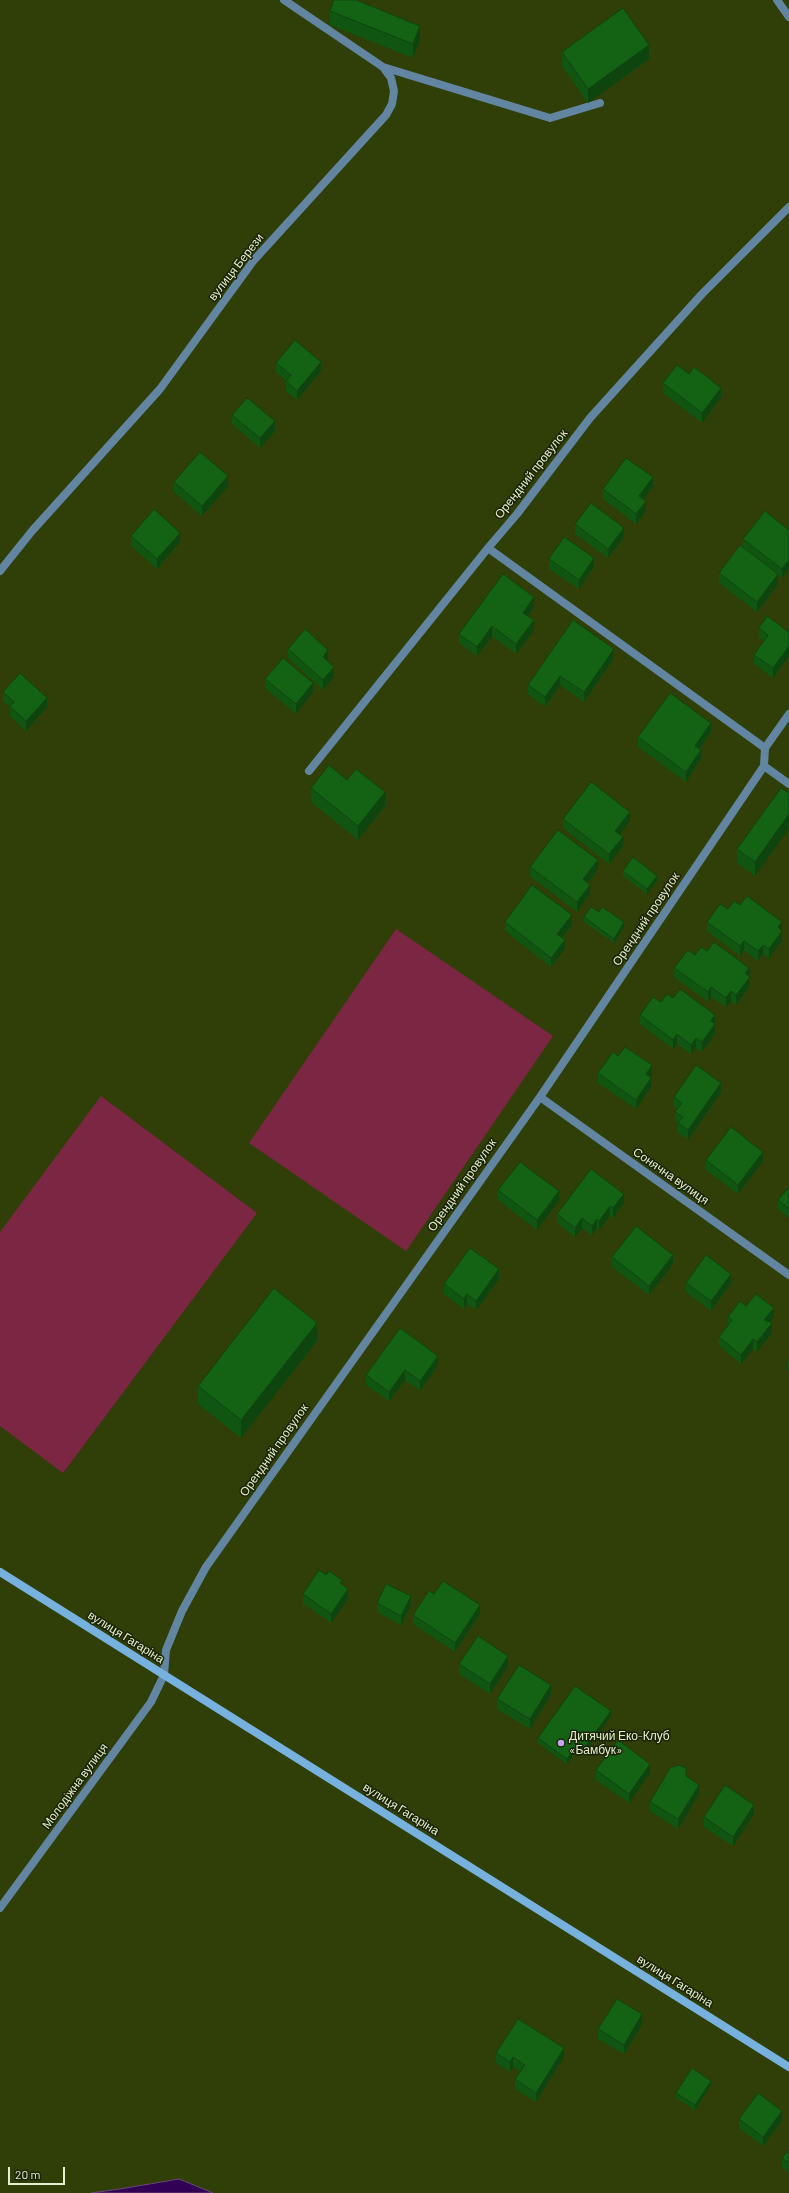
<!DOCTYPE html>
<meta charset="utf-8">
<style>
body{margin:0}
#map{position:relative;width:789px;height:2193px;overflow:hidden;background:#303e07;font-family:Barlow,sans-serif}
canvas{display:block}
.scale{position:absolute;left:8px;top:2167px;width:57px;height:18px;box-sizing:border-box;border:2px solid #e4f0cd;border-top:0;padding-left:5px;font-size:12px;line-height:14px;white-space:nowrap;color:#e4f0cd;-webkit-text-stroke:3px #1b2306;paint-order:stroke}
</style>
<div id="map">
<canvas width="789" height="2193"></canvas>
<div class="scale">20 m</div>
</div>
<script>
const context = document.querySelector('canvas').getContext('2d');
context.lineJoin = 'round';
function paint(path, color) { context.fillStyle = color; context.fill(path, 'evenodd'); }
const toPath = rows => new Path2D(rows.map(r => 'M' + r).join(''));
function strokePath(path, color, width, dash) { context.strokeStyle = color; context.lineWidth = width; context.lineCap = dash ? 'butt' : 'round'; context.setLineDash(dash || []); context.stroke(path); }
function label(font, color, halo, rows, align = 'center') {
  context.font = font + ' Barlow,sans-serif'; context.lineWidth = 3; context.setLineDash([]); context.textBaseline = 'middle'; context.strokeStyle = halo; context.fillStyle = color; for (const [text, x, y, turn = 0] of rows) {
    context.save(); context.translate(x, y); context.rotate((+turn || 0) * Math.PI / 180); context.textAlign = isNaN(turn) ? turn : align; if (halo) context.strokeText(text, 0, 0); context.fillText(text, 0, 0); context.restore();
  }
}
const green = toPath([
 [396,929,553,1036,406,1251,249,1143],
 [101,1096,257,1213,63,1473,0,1426,0,1232]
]);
const water = toPath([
 [179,2179,213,2193,91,2193,120,2189,179,2179]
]);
const lane = toPath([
 [488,548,765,748],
 [309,771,488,548,517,514,590,418,702,294,789,207]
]);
const street = toPath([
 [777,0,789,17],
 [383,67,550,118,600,103],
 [0,571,32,531,160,389,254,260,386,115,392,104,394,91,391,78,383,67,284,0],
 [764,766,789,784],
 [540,1097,789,1275],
 [0,1908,151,1702,164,1675,166,1650,182,1611,206,1567,540,1097,764,766,765,748,789,714]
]);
const secondary = toPath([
 [0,1572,789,2067]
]);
const wall = toPath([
 [330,11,420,39,413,58,330,25],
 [562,52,649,59,588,103,562,66],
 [276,363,321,371,297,400,286,391,286,381,276,372],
 [689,374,721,397,702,423,663,393,663,383],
 [232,415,275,431,260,448,232,424],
 [174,482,228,486,202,516,174,492],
 [653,487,643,499,646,511,636,524,603,499,603,489],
 [575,524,624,537,608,558,575,534],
 [789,530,782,578,778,575,778,584,757,612,719,583,719,573,743,548,743,539],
 [131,536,180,542,157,569,131,546],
 [549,559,594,567,579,589,549,569],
 [534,607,528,616,534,630,516,654,492,636,477,656,459,643,459,634],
 [759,628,789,632,789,656,773,678,754,664,754,655,764,641,759,637],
 [288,649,328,660,327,661,334,677,323,690,288,658],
 [614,658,584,702,560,685,545,707,528,694,528,685],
 [265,679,313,692,296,714,265,688],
 [3,692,47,707,26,731,10,716,10,707,3,701],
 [711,732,700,749,701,759,686,782,638,747,638,737],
 [347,780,385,806,358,840,311,802,311,788],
 [781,788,755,876,737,863,737,849],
 [563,819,630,821,620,834,623,846,609,864,563,828],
 [530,867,598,869,588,883,590,894,577,912,530,876],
 [623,871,657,881,647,894,623,876],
 [740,905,782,930,782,940,769,959,763,954,758,961,744,950,740,956,707,931,707,922,728,909],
 [584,917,624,927,614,943,584,922],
 [505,922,572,925,562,938,565,949,551,967,505,931],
 [707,951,749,977,750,986,736,1005,731,1001,726,1007,711,997,708,1002,674,977,674,968,695,955],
 [673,998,715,1015,715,1034,702,1052,696,1048,691,1054,677,1044,673,1049,640,1024,640,1015,661,1002],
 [618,1056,652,1075,650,1077,651,1087,636,1109,598,1083,598,1073],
 [721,1092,688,1140,678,1133,678,1123,675,1121,675,1112,677,1109,674,1106,674,1097],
 [706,1160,763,1161,738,1194,706,1170],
 [789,1187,789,1218,778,1209,778,1200],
 [498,1190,559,1201,537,1230,498,1200],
 [624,1203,613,1218,610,1216,599,1230,597,1228,592,1235,582,1228,575,1237,557,1223,557,1214],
 [612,1257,673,1264,649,1295,612,1267],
 [499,1279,476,1310,467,1304,464,1309,444,1294,444,1284],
 [686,1283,731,1283,711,1311,686,1292],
 [746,1306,774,1317,770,1322,772,1333,757,1352,753,1349,741,1364,719,1346,719,1337,728,1326,728,1317],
 [317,1341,241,1438,198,1404,198,1386],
 [789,1359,789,1371,788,1370,788,1361],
 [438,1365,420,1391,405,1380,389,1401,366,1385,366,1375],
 [342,1585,348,1599,331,1623,303,1603,303,1594],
 [434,1594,480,1614,455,1652,413,1624,413,1615],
 [377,1603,411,1605,401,1625,377,1612],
 [459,1664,508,1666,490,1694,459,1674],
 [551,1694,530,1729,497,1709,497,1699],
 [611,1716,582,1756,576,1752,567,1764,538,1743,538,1738],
 [596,1770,650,1773,629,1803,596,1780],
 [686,1776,699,1794,678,1829,650,1811,650,1802],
 [754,1814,733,1846,704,1827,704,1817],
 [642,2024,624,2054,598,2039,598,2029],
 [496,2053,564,2057,536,2102,515,2089,515,2079,520,2071,513,2067,510,2072,496,2063],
 [711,2085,695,2110,676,2098,676,2093],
 [739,2119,782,2120,763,2146,739,2128],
 [789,2150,789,2173,782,2167,782,2158]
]);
const shadedWall = toPath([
 [420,26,420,39,413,58,413,44],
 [649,45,649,59,588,103,588,89],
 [321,362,321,371,297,400,297,391],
 [721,388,721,397,702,423,702,413],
 [275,421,275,431,260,448,260,438],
 [228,476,228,486,202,516,202,506],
 [653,477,653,487,639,505,639,496],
 [646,501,646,511,636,524,636,514],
 [624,528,624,537,608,558,608,549],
 [180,533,180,542,157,569,157,559],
 [594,558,594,567,579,589,579,580],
 [789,560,789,569,782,578,782,569],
 [778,574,778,584,757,612,757,602],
 [534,597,534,607,523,622,523,613],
 [534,620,534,630,516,654,516,644],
 [492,626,492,636,477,656,477,647],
 [789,646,789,656,773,678,773,668],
 [614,649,614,658,584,702,584,692],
 [328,650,328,660,323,666,323,657],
 [334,667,334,677,323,690,323,680],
 [560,676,560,685,545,707,545,697],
 [313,683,313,692,296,714,296,704],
 [47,698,47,707,26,731,26,721],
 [711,723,711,732,695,755,695,746],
 [701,750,701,759,686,782,686,772],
 [385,792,385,806,358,840,358,826],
 [630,812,630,821,615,840,615,831],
 [789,814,789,828,755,876,755,862],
 [623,837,623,846,609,864,609,854],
 [598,860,598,869,583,889,583,879],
 [657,876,657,881,647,894,647,889],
 [590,885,590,894,577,912,577,902],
 [572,915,572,925,557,944,557,934],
 [624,922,624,927,614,943,614,939],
 [782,922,782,940,769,959,769,949,778,927],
 [565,940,565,949,551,967,551,958],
 [744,941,744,950,740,956,740,946],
 [763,945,763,954,758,961,758,951],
 [749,968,750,986,736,1005,736,995,745,973],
 [711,987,711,997,708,1002,708,992],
 [731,991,731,1001,726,1007,726,998],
 [715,1015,715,1034,702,1052,702,1042,711,1021],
 [677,1034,677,1044,673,1049,673,1040],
 [696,1038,696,1048,691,1054,691,1045],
 [652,1065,652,1075,646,1083,646,1074],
 [651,1078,651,1087,636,1109,636,1100],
 [721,1083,721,1092,688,1140,688,1130],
 [763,1152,763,1161,738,1194,738,1185],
 [559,1191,559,1201,537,1230,537,1220],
 [624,1194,624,1203,613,1218,613,1208],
 [610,1206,610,1216,599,1230,599,1221],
 [582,1218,582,1228,575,1237,575,1228],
 [597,1219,597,1228,592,1235,592,1226],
 [673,1255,673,1264,649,1295,649,1286],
 [499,1269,499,1279,476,1310,476,1301],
 [731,1274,731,1283,711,1311,711,1301],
 [467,1294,467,1304,464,1309,464,1299],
 [774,1308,774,1317,764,1329,764,1320],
 [317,1323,317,1341,241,1438,241,1420],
 [772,1323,772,1333,757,1352,757,1342],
 [753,1339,753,1349,741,1364,741,1355],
 [438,1356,438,1365,420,1391,420,1381],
 [405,1370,405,1380,389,1401,389,1392],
 [348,1589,348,1599,331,1623,331,1614],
 [411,1596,411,1605,401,1625,401,1616],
 [480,1605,480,1614,455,1652,455,1643],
 [508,1656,508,1666,490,1694,490,1684],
 [551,1685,551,1694,530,1729,530,1719],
 [611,1711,611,1716,582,1756,582,1751],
 [576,1747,576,1752,567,1764,567,1759],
 [650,1764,650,1773,629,1803,629,1794],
 [699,1785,699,1794,678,1829,678,1819],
 [754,1805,754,1814,733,1846,733,1837],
 [642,2014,642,2024,624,2054,624,2045],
 [564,2048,564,2057,536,2102,536,2093],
 [513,2057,513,2067,510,2072,510,2062],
 [711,2081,711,2085,695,2110,695,2105],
 [782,2111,782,2120,763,2146,763,2137]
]);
const building = toPath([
 [334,0,356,0,420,26,413,44,330,11,334,0],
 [623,8,649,45,588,89,562,52,623,8],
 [295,340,321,362,297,391,286,381,291,375,276,363,295,340],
 [677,365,689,374,694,367,721,388,702,413,663,383,677,365],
 [247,398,275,421,260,438,232,415,247,398],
 [200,452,228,476,202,506,174,482,200,452],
 [626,458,653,477,639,496,646,501,636,514,603,489,626,458],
 [591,503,624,528,608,549,575,524,591,503],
 [154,509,180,533,157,559,131,536,154,509],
 [765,511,789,530,789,560,782,569,743,539,765,511],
 [564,537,594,558,579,580,549,559,564,537],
 [740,545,778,574,757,602,719,573,740,545],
 [503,574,534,597,523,613,534,620,516,644,492,626,477,647,459,634,503,574],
 [767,616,789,632,789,646,773,668,754,655,768,635,759,628,767,616],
 [573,620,614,649,584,692,560,676,545,697,528,685,573,620],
 [305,629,328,650,323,657,334,667,323,680,288,649,305,629],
 [283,658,313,683,296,704,265,679,283,658],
 [20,673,47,698,26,721,10,707,14,702,3,692,20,673],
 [670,693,711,723,695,746,701,750,686,772,638,737,670,693],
 [329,765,347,780,356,769,385,792,358,826,311,788,329,765],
 [591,782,630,812,615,831,623,837,609,854,563,819,591,782],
 [781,788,789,793,789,814,755,862,737,849,781,788],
 [558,830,598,860,583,879,590,885,577,902,530,867,558,830],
 [633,857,657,876,647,889,623,871,633,857],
 [532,885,572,915,557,934,565,940,551,958,505,922,532,885],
 [747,896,782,922,778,927,782,931,769,949,763,945,758,951,744,941,740,946,707,922,720,904,728,909,734,901,740,905,747,896],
 [591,907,599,912,602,907,624,922,614,939,584,917,591,907],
 [714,942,749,968,745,973,750,977,736,995,731,991,726,998,711,987,708,992,674,968,688,950,695,955,701,947,707,951,714,942],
 [680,989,715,1015,711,1021,715,1024,702,1042,696,1038,691,1045,677,1034,673,1040,640,1015,653,997,661,1002,667,994,673,998,680,989],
 [625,1047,652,1065,646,1074,651,1078,636,1100,598,1073,613,1052,618,1056,625,1047],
 [696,1065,721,1083,688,1130,678,1123,683,1117,675,1112,682,1103,674,1097,696,1065],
 [731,1127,763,1152,738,1185,706,1160,731,1127],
 [520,1162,559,1191,537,1220,498,1190,520,1162],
 [591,1169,624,1194,613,1208,610,1206,599,1221,597,1219,592,1226,582,1218,575,1228,557,1214,591,1169],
 [789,1187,789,1209,778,1200,789,1187],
 [636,1226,673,1255,649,1286,612,1257,636,1226],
 [470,1248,499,1269,476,1301,467,1294,464,1299,444,1284,470,1248],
 [706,1255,731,1274,711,1301,686,1283,706,1255],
 [274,1288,317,1323,241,1420,198,1386,274,1288],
 [756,1294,774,1308,764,1320,772,1323,757,1342,753,1339,741,1355,719,1337,732,1320,728,1317,740,1301,746,1306,756,1294],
 [400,1328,438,1356,420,1381,405,1370,389,1392,366,1375,400,1328],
 [319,1570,326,1575,329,1571,342,1580,340,1583,348,1589,331,1614,303,1594,319,1570],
 [443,1581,480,1605,455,1643,413,1615,429,1591,434,1594,443,1581],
 [386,1584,411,1596,401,1616,377,1603,386,1584],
 [478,1636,508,1656,490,1684,459,1664,478,1636],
 [519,1665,551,1685,530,1719,497,1699,519,1665],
 [575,1686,611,1711,582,1751,576,1747,567,1759,538,1738,575,1686],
 [618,1740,650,1764,629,1794,596,1770,618,1740],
 [679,1765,686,1768,686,1776,699,1785,678,1819,650,1802,670,1768,679,1765],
 [725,1785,754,1805,733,1837,704,1817,725,1785],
 [617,1999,642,2014,624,2045,598,2029,617,1999],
 [518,2019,564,2048,536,2093,515,2079,525,2065,513,2057,510,2062,496,2053,518,2019],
 [692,2068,711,2081,695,2105,676,2093,692,2068],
 [758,2093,782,2111,763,2137,739,2119,758,2093],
 [789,2150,789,2163,782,2158,789,2150]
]);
const markers = [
 [561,1743,4,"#c5a6f0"]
];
const streetNames = [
 ["вулиця Берези",236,267,-52],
 ["Орендний провулок",531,474,-52],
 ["Орендний провулок",646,919,-56],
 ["Сонячна вулиця",671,1176,35],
 ["Орендний провулок",462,1185,-55],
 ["Орендний провулок",274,1450,-55],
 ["вулиця Гагаріна",126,1637,32],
 ["Молодіжна вулиця",75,1786,-54],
 ["вулиця Гагаріна",401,1809,32],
 ["вулиця Гагаріна",675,1981,32]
];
const poiNames = [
 ["Дитячий Еко-Клуб",569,1736],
 ["«Бамбук»",569,1750]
];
paint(green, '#7b2744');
paint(water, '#310155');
strokePath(water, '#674979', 1);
strokePath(lane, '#6286a2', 8);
strokePath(street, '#6286a2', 8);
strokePath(secondary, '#77b1de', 8);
paint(wall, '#115512');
paint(shadedWall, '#0e450f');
paint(building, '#146315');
strokePath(building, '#0e450f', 1);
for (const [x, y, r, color] of markers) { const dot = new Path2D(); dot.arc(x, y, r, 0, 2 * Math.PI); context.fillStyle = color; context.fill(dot); strokePath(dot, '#1b2306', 1.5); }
label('12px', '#e4f0cd', '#1b2306', streetNames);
label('12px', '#e4f0cd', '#1b2306', poiNames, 'left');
</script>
